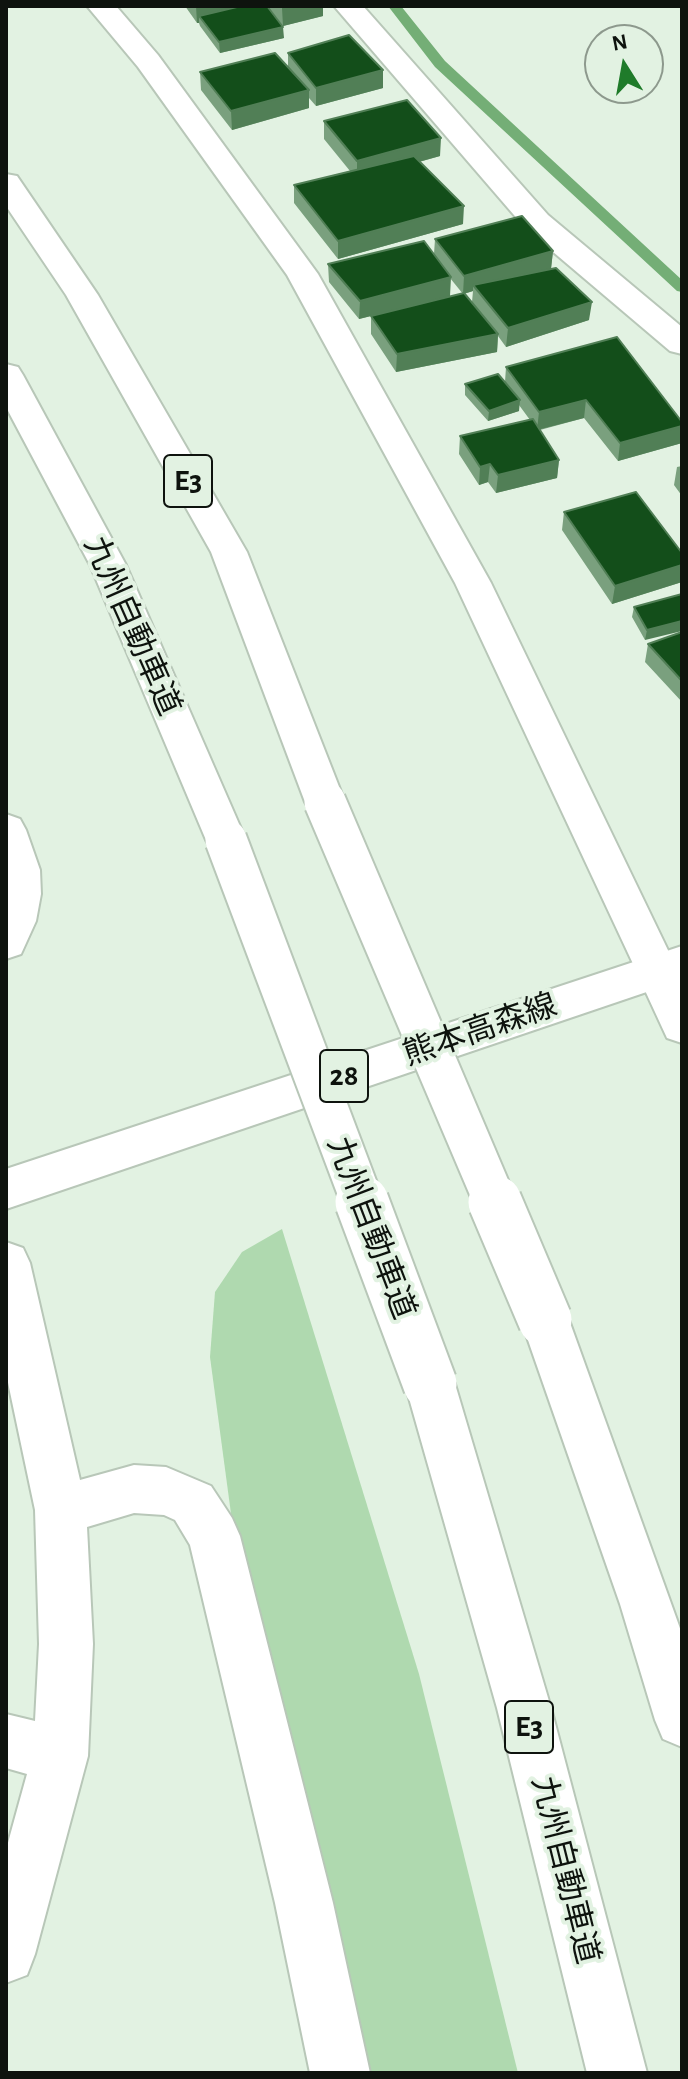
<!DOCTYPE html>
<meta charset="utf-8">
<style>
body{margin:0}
#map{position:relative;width:688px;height:2079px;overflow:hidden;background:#e2f2e2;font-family:"Alegreya Sans",sans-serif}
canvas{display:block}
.frame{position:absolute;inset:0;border:8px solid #0e130e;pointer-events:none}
.north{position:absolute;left:584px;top:24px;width:80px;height:80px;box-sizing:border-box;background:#e2f2e2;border:2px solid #8d998d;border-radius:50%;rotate:349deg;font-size:22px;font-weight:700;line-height:32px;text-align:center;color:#0e130e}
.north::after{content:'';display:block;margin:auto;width:28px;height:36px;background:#1f7b2a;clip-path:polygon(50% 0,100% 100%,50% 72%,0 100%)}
</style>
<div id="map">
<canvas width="688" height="2079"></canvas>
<div class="frame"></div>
<div class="north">N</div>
</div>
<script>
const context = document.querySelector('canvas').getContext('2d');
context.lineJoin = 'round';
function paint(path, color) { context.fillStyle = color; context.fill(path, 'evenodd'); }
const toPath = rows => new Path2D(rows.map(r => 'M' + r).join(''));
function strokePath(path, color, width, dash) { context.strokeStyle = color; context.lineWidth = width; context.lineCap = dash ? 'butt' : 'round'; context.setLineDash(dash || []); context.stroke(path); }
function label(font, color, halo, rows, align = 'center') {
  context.font = font + ' "Alegreya Sans","Noto Sans JP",sans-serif'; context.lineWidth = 8; context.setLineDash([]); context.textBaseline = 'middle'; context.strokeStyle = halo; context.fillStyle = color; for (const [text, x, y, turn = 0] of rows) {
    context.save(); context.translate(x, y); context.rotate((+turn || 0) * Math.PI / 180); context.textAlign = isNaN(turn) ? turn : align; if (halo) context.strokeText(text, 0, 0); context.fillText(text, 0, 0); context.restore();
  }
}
const green = toPath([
 [282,1229,419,1674,518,2073,361,2073,236,1551,210,1357,215,1292,242,1252]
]);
const stream = toPath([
 [388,6,401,6,445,61,682,280,682,292,677,291,435,67,388,6]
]);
const minor = toPath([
 [334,6,363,6,548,215,682,327,682,354,670,351,526,229,334,6],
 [6,814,20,819,26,830,40,870,41,894,36,921,21,954,6,959,6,814],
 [657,954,672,959,682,979,682,1043,667,1038,636,971,642,959,657,954],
 [6,1242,23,1248,30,1263,80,1480,134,1465,166,1467,211,1486,232,1518,240,1536,333,1903,370,2073,310,2073,275,1903,190,1545,175,1520,164,1515,134,1513,87,1527,93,1644,88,1756,35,1954,27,1975,6,1983,6,1850,27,1774,6,1768,6,1714,35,1721,39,1644,35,1510,6,1373,6,1242]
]);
const tertiary = toPath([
 [87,6,116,6,158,55,318,274,491,583,678,971,672,983,657,988,642,983,455,583,287,275,138,67,87,6]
]);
const primary = toPath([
 [682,946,682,980,6,1209,6,1169,682,946]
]);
const motorway = toPath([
 [6,174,17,176,98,295,247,552,345,802,339,813,325,817,311,813,305,802,211,552,66,295,6,206,6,174],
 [6,364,18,367,23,375,126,565,246,840,240,851,226,856,212,851,206,840,90,565,6,407,6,364],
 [545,1298,562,1304,569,1320,682,1634,682,1747,663,1739,655,1720,620,1604,521,1320,528,1304,545,1298],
 [430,1361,447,1368,455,1384,551,1708,647,2073,587,2073,497,1708,405,1384,413,1368,430,1361]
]);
const motorwayBridgeFar1 = toPath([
 [325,802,496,1204],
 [226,840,363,1204]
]);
const motorwayBridge = toPath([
 [362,1202,430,1384],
 [495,1202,545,1320]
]);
const wall = toPath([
 [185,6,267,6,284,38,220,53,200,26,199,23,197,23],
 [267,6,323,6,323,16,283,26],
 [288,53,383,88,316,106,309,98,309,108,232,130,201,90,200,72,288,67],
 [324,121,440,156,419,162,463,224,338,259,294,203,294,185,350,171,324,139],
 [435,239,553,251,551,268,589,320,506,347,498,336,497,352,396,372,371,334,371,316,359,319,329,282,328,264,434,254],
 [450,278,463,294,381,314,450,296],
 [473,291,472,302,464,294],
 [617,337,682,443,618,461,584,418,540,430,559,460,557,478,496,493,488,482,479,485,459,454,460,436,530,420,519,405,519,411,488,421,465,395,465,384,505,382,506,367],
 [682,466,682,496,674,485,677,467],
 [564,512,682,553,682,582,612,604,562,530],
 [682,594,645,640,632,617,634,607],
 [682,632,682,702,645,662,648,644]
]);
const shadedWall = toPath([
 [196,6,261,6,199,16,199,23,197,23],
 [290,6,323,6,323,16,283,26,282,8],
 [283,27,284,38,220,53,219,42],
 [383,70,383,88,316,106,316,88],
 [309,90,309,108,232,130,231,111],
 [441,138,440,156,357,179,357,161],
 [464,206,463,224,338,259,338,241],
 [553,251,551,269,473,285,473,291,463,294,464,276],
 [451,277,450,296,359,319,360,301],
 [592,302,589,320,506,347,508,328],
 [498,334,497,352,396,372,397,354],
 [520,400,519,411,488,421,489,411],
 [586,400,584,418,537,430,539,412],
 [682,426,682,443,618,461,620,443],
 [559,460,557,478,496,493,498,475],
 [490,464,488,482,479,485,480,467],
 [682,565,682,582,612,604,615,586],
 [682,621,682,631,645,640,647,630]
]);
const building = toPath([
 [241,6,267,6,283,27,219,42,199,16,241,6],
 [349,35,383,70,316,88,288,53,349,35],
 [275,53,309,90,231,111,200,72,275,53],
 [407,100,441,138,357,161,324,121,407,100],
 [414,156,464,206,338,241,294,185,414,156],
 [522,216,553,251,464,276,435,239,522,216],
 [424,241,451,277,360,301,328,264,424,241],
 [556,268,592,302,508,328,473,285,556,268],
 [464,293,498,334,397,354,371,316,464,293],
 [617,337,682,422,682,426,620,443,586,400,539,412,506,367,617,337],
 [498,374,520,400,489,411,465,384,498,374],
 [533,419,559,460,498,475,490,464,480,467,460,436,533,419],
 [636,492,682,553,682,565,615,586,564,512,636,492],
 [682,594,682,621,647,630,634,607,682,594],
 [682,632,682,681,648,644,682,632]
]);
const shields = [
 [188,481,48],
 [344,1076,48],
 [529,1727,48]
];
const shieldNames = [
 ["E3",188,481],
 ["28",344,1076],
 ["E3",529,1727]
];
const streetNames = [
 ["九州自動車道",132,626,66],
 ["熊本高森線",480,1030,-19],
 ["九州自動車道",371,1228,69],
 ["九州自動車道",565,1870,76]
];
paint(green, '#afd9af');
paint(stream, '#74ae76');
strokePath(minor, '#b8c7b8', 4);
strokePath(tertiary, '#b8c7b8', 4);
strokePath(primary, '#b8c7b8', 4);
strokePath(motorway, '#b8c7b8', 4);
paint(minor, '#fff');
paint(tertiary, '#fff');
paint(primary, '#fff');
paint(motorway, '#fff');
strokePath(motorwayBridgeFar1, '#b8c7b8', 45, []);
strokePath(motorwayBridge, '#b8c7b8', 57, []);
strokePath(motorwayBridgeFar1, '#fff', 41);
strokePath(motorwayBridge, '#fff', 53);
paint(wall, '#7aa07e');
paint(shadedWall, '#517f56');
paint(building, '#134e1a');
strokePath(building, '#517f56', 2);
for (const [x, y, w] of shields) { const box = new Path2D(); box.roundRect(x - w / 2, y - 26, w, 52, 6); context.fillStyle = '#e2f2e2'; context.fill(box); strokePath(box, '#0e130e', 2); }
label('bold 30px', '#0e130e', null, shieldNames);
label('32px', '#0e130e', '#e2f2e2', streetNames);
</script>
